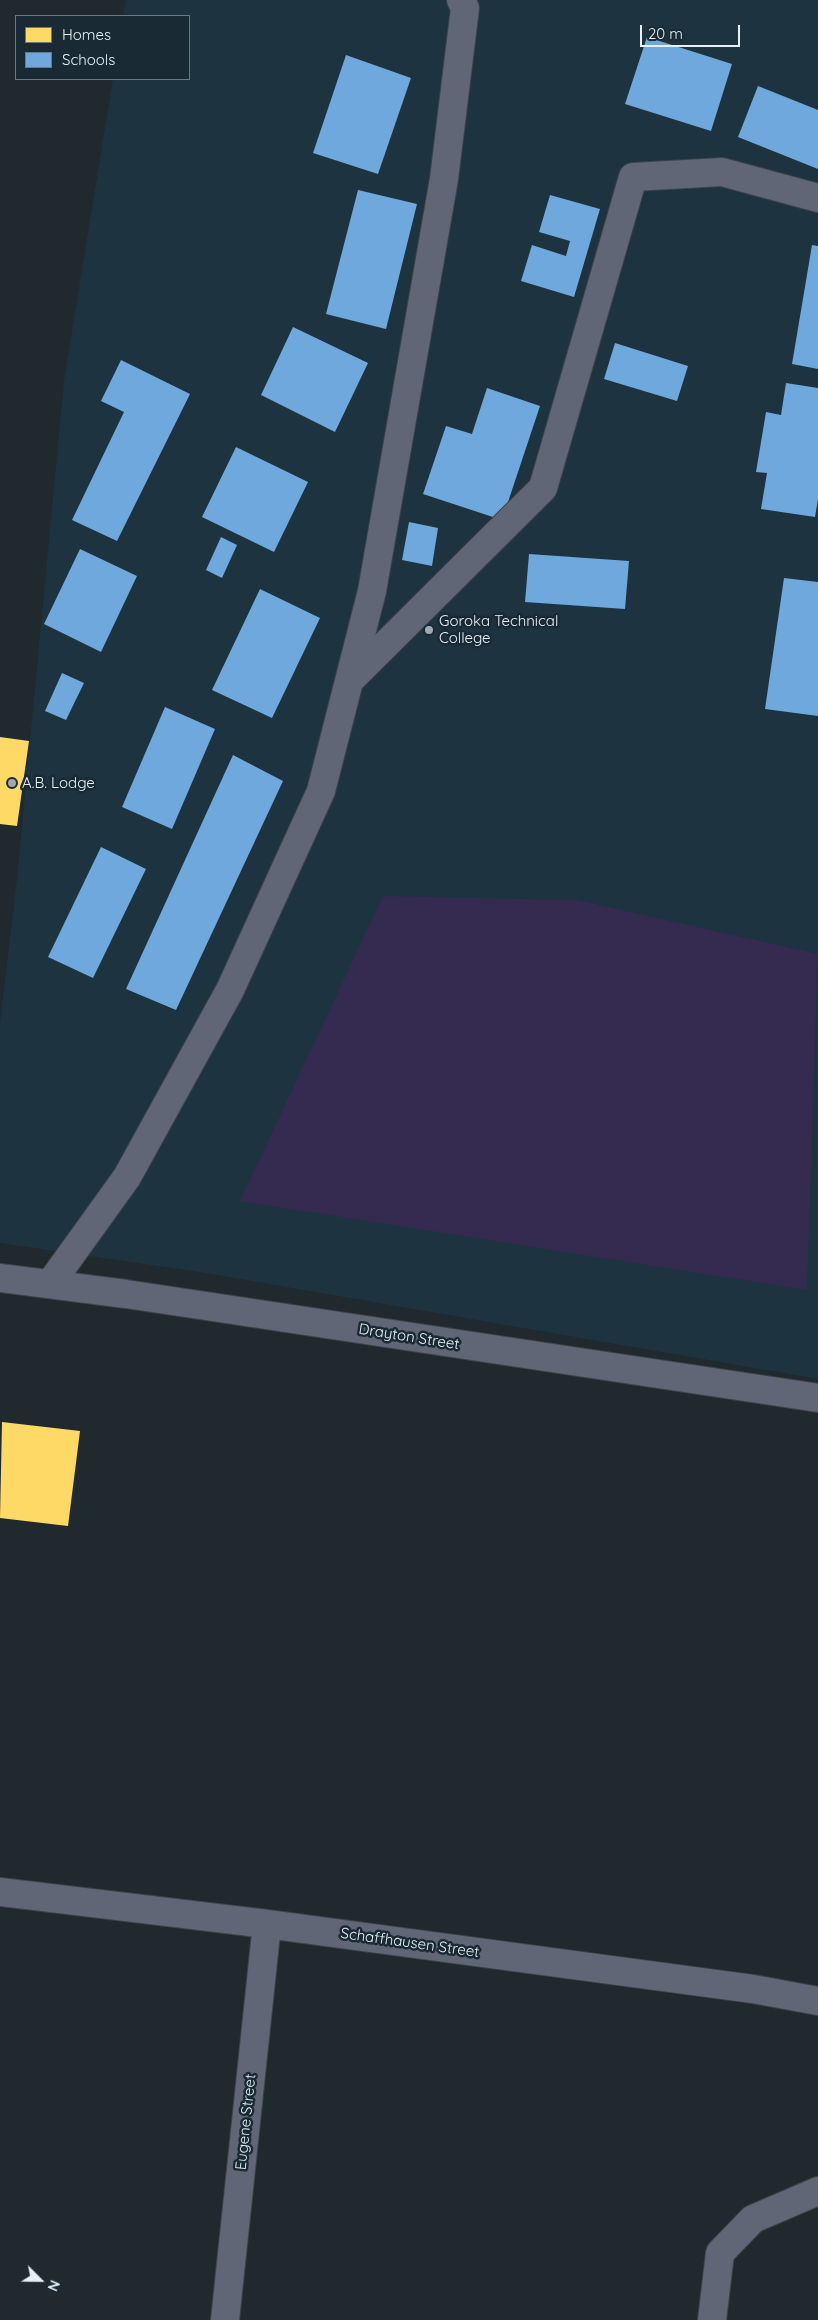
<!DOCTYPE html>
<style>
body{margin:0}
#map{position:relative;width:818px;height:2320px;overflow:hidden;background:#20292e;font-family:Quicksand,sans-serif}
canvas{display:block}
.legend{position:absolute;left:15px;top:15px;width:175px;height:65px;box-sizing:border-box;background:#1a2a34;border:1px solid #6c7982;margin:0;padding:6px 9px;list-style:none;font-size:15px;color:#e6f0f7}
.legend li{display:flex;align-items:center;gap:10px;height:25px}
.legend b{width:25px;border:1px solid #6c7982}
.north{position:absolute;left:15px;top:2255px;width:50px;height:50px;-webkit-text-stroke:4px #1a2a34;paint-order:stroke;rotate:113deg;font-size:14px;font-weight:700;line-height:20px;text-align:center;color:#e6f0f7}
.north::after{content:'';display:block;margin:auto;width:18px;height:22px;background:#e6f0f7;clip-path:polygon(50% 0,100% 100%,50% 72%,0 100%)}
.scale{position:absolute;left:640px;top:25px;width:100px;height:22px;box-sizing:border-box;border:2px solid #e6f0f7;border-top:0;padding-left:6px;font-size:15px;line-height:18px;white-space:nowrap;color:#e6f0f7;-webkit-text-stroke:4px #1a2a34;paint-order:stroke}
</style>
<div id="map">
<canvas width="818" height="2320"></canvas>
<ul class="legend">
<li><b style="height:14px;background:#ffd966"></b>Homes</li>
<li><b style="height:14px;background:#6fa8dc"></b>Schools</li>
</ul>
<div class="north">N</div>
<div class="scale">20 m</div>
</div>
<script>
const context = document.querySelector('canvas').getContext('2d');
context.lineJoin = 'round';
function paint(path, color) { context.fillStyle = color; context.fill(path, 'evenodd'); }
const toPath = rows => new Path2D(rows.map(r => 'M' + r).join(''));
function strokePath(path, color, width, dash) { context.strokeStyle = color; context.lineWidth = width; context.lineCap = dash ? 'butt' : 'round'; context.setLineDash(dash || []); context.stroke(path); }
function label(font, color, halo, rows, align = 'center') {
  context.font = font + ' Quicksand,sans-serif'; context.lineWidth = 5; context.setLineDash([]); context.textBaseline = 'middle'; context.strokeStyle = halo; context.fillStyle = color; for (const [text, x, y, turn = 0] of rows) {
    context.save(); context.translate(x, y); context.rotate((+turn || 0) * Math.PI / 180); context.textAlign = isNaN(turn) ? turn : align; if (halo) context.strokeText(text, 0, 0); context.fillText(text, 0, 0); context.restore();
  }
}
const built = toPath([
 [126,0,818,0,818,1379,200,1272,0,1243,0,1022,17,879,64,381,113,79,189,79,189,16,123,16]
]);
const green = toPath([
 [383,896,577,900,818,954,807,1290,240,1201]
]);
const homes = toPath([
 [0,737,29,741,17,826,0,824],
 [2,1422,80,1431,68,1526,0,1518]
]);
const schools = toPath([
 [647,37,732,64,711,131,625,104],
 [346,55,411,78,378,174,313,153],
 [758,86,818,110,818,169,738,137],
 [358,190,417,204,386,329,326,314],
 [550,195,600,209,574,297,521,281,532,245,566,256,570,241,539,232],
 [812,245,818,246,818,369,792,364],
 [293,327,368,363,335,432,261,395],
 [615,343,688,366,677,401,604,379],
 [121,360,190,394,117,541,72,520,124,412,101,401],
 [786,383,818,388,818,499,815,517,761,509,767,473,756,472,766,412,781,415],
 [487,388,540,406,502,520,423,494,446,426,472,434],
 [236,447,308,482,274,552,202,517],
 [409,522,438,528,432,566,402,560],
 [221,537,237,545,222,578,206,570],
 [80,549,137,576,101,652,44,624],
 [529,554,629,561,625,609,525,602],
 [784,578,818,582,818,716,765,709],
 [260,589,320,618,272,718,212,690],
 [62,673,84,683,66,720,45,711],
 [165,707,215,729,172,829,122,807],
 [233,755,283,781,176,1010,126,989],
 [101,847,146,869,93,978,48,957]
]);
const minor = toPath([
 [349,681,543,488,633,177,722,172,818,198],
 [0,1278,126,1294,818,1398],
 [50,1284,127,1177,230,990,321,791,372,591,444,179,465,8,461,0],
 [0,1892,267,1924,753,1989,818,2001],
 [225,2320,267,1924],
 [712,2320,720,2253,753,2219,818,2191]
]);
const markers = [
 [429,630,5,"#a1aab1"],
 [12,783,5,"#a1aab1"]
];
const poiNames = [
 ["Goroka Technical",439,621],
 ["College",439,638],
 ["A.B. Lodge",22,783]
];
const streetNames = [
 ["Drayton Street",409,1337,9],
 ["Schaffhausen Street",410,1943,8],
 ["Eugene Street",246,2122,-84]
];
paint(built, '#1d333f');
paint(green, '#352a50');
paint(homes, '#ffd966');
paint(schools, '#6fa8dc');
strokePath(minor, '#3d4449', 30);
strokePath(minor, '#606675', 28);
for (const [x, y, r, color] of markers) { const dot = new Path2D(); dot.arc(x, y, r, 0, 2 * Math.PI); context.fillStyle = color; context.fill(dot); strokePath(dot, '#1a2a34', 2); }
label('15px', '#e6f0f7', '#1a2a34', poiNames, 'left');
label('15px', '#e6f0f7', '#1a2a34', streetNames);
</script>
